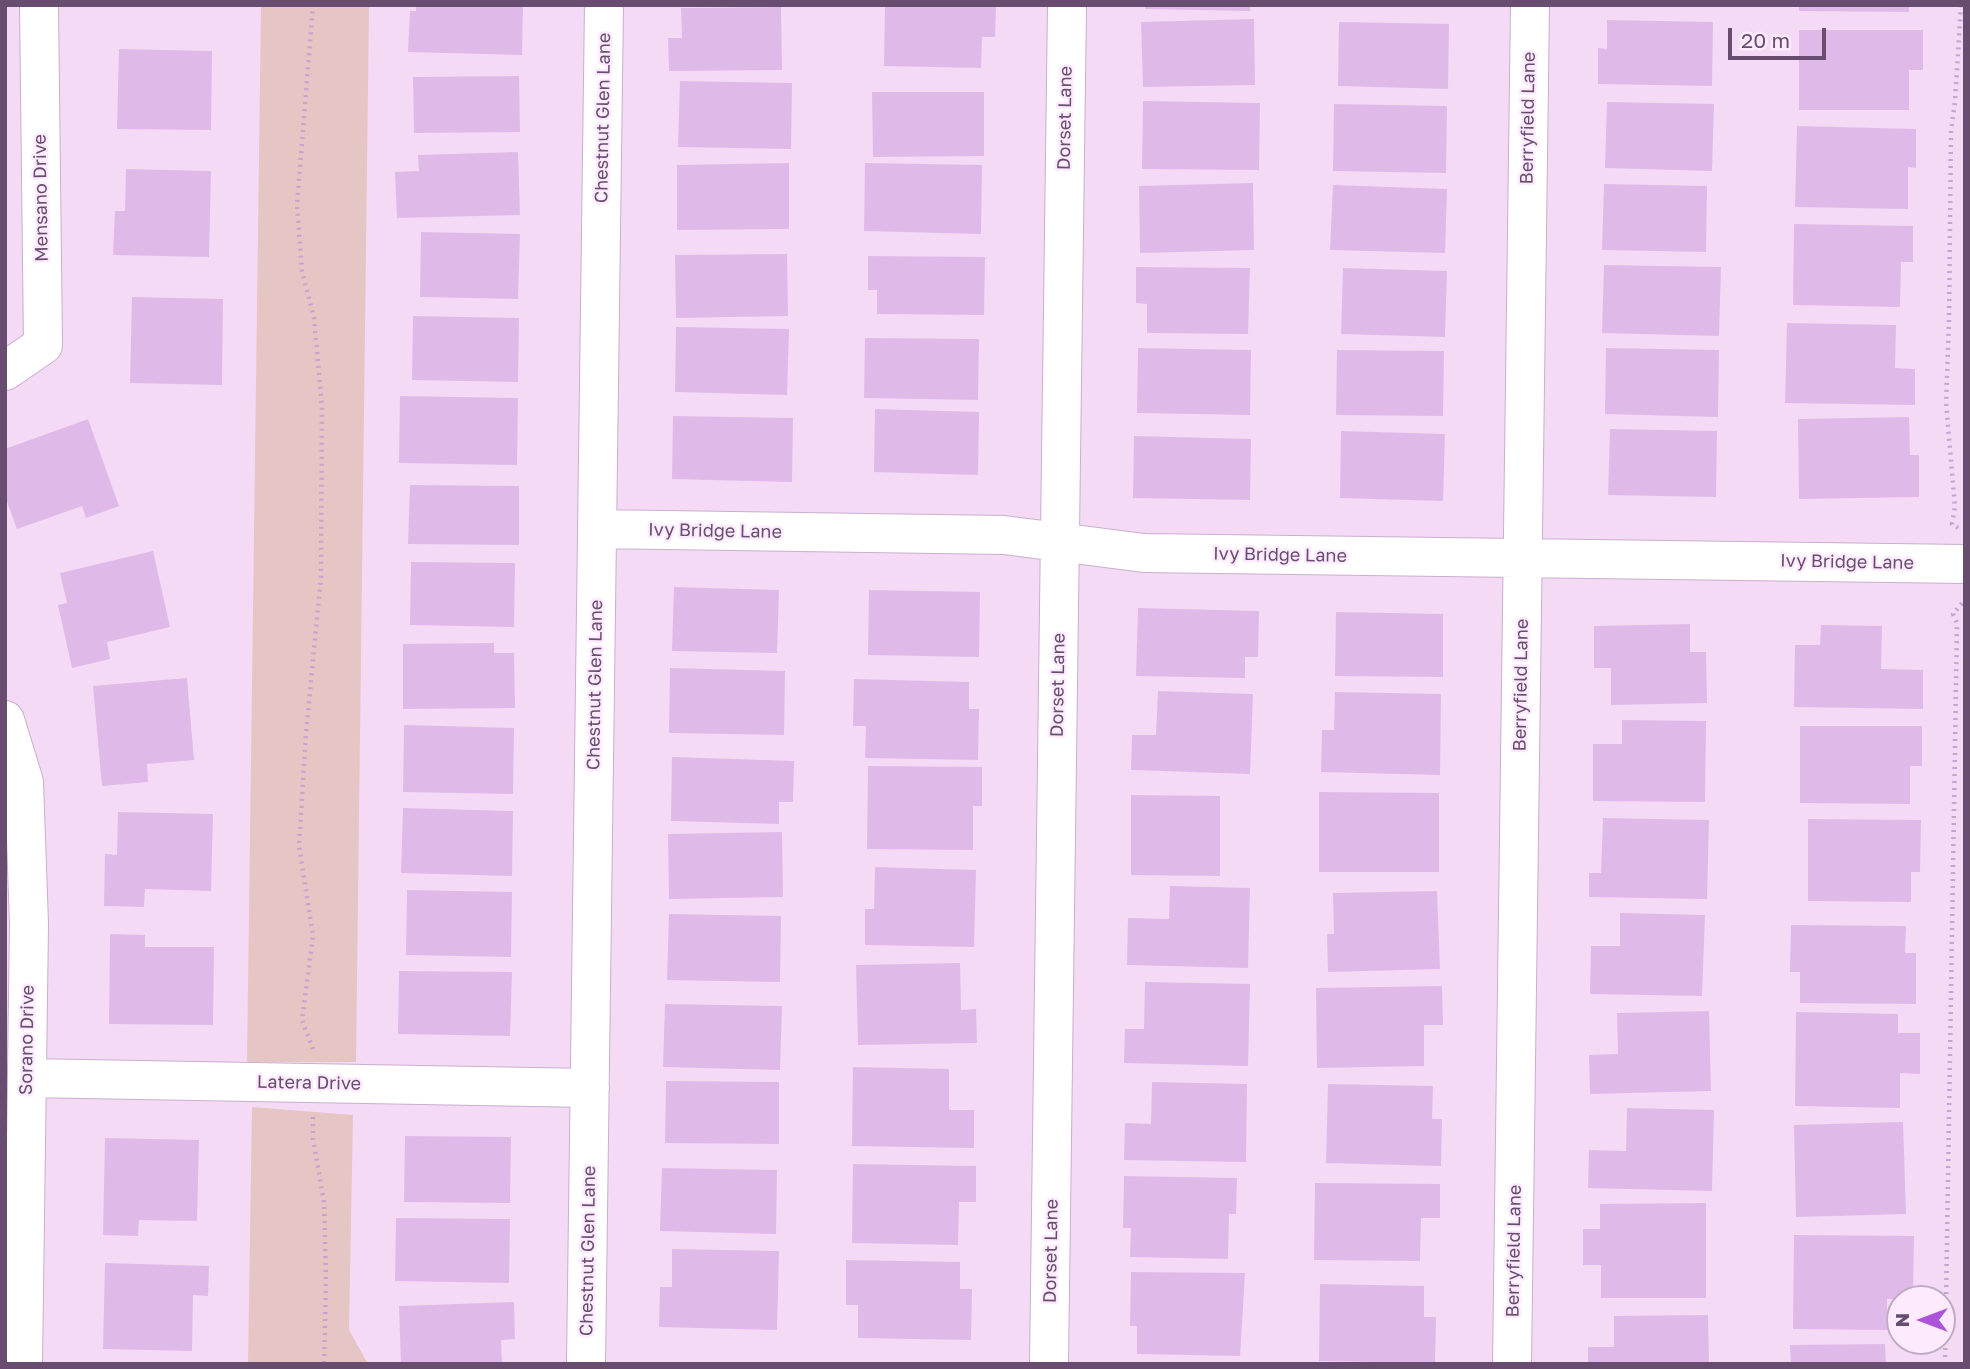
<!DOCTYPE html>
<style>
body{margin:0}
#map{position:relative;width:1970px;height:1369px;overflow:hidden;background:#fae5f9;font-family:"Golos Text",sans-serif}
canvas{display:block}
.frame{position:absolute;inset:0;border:7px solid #684d70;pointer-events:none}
.north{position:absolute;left:1886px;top:1285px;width:70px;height:70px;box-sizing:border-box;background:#fdebfd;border:2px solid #c1acc5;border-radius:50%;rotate:270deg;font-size:19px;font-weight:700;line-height:28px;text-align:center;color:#684d70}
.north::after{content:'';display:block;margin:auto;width:24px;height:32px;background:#aa55d9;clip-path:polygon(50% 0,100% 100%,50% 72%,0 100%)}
.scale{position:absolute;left:1728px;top:28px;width:98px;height:32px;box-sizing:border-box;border:4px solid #684d70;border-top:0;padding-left:9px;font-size:21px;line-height:24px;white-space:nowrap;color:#684d70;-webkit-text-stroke:5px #fdebfd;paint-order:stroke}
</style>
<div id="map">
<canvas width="1970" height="1369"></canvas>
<div class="frame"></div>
<div class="north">N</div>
<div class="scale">20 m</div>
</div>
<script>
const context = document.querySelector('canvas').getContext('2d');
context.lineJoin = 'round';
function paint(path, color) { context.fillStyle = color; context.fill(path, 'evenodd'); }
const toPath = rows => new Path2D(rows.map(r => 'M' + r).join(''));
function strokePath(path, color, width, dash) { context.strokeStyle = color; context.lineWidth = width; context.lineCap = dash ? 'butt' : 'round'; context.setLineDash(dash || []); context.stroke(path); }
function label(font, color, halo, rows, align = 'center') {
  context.font = font + ' "Golos Text",sans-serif'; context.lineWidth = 5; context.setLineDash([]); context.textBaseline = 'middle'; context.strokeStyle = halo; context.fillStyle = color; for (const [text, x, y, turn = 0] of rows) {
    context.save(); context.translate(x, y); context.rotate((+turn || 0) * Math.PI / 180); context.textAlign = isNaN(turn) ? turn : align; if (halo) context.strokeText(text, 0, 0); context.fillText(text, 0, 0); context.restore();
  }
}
const residential = toPath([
 [5,5,1965,5,1965,1364,5,1364],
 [1900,1299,1942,1299,1942,1341,1900,1341]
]);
const green = toPath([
 [261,5,369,5,356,1062,247,1062],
 [252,1107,353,1115,349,1330,368,1364,248,1364]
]);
const building = toPath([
 [416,5,523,5,522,55,408,52,410,11,416,11],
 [885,5,996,5,995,37,982,37,981,68,884,66],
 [1145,5,1250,5,1250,11,1145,9],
 [1799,5,1909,5,1909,12,1799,11],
 [781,7,782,70,669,71,668,38,682,38,681,8],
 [1254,19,1255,85,1143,87,1141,22],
 [1607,20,1713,22,1712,86,1598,84,1598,48,1607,49],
 [1339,22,1449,24,1448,89,1338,86],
 [1799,30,1923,30,1923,70,1909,70,1909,110,1799,110],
 [119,49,212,51,211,130,117,129],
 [519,76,520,132,414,133,413,77],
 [680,81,792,83,791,149,678,147],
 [872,92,984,92,984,156,873,157],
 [1143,101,1260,103,1259,170,1142,169],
 [1607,102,1714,104,1712,171,1605,168],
 [1334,104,1447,106,1446,173,1333,171],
 [1797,126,1916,129,1916,168,1908,167,1908,209,1795,207],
 [518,152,520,215,397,218,395,172,419,171,418,155],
 [789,163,789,229,677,230,677,165],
 [865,163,982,165,981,234,864,231],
 [126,169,211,171,209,257,113,255,115,211,125,211],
 [1253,183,1254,250,1140,253,1139,186],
 [1604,184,1707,186,1706,252,1602,250],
 [1333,185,1447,189,1445,253,1330,250],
 [1794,224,1913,226,1913,262,1901,262,1900,307,1793,305],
 [421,232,520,234,518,299,420,297],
 [787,254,788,316,676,318,675,255],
 [868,256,985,257,984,315,877,314,877,290,868,290],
 [1604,265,1721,267,1719,336,1602,333],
 [1136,267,1250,268,1248,334,1147,333,1147,304,1136,303],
 [1343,268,1447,271,1445,337,1341,334],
 [132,297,223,299,222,385,130,383],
 [413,316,519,318,518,382,412,380],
 [1787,323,1896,325,1895,368,1915,369,1915,405,1785,403],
 [676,327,789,329,787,395,675,392],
 [865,338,979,339,978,400,864,398],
 [1138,348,1251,350,1250,415,1137,413],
 [1606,348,1719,350,1718,417,1605,414],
 [1337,350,1444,351,1443,416,1336,415],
 [400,396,518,398,517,465,399,463],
 [875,409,979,412,978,475,874,472],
 [673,416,793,418,792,482,672,479],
 [1909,417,1910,455,1919,455,1919,497,1799,499,1798,419],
 [88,419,119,506,86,518,82,506,17,529,5,496,5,449],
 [1610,429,1717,431,1716,497,1608,495],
 [1341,431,1445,434,1443,501,1340,498],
 [1134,436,1251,439,1250,500,1133,498],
 [410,485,519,486,519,545,408,544],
 [153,551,170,627,107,642,110,659,72,668,58,605,67,603,60,573],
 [411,562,515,563,514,627,410,625],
 [674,587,779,590,777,653,672,651],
 [869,590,980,592,979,657,868,655],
 [1138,608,1259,611,1258,657,1245,657,1245,678,1136,676],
 [1336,612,1443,614,1443,677,1335,676],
 [1690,624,1690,652,1706,652,1707,703,1611,705,1611,668,1594,668,1594,626],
 [1821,625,1882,626,1881,669,1923,670,1923,709,1794,707,1795,645,1820,645],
 [494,643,494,653,514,653,515,708,403,709,403,644],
 [670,668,785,671,784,735,669,733],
 [187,678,194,760,147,764,148,782,102,786,93,686],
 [854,679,969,682,969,709,979,709,978,760,865,758,866,726,853,726],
 [1158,691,1253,694,1250,774,1131,770,1132,735,1156,735],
 [1335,692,1441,694,1440,775,1321,772,1322,730,1334,730],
 [1622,720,1706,721,1705,802,1593,801,1593,744,1622,744],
 [404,725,514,728,513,794,403,792],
 [1800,726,1922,726,1922,766,1910,766,1910,804,1800,803],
 [672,757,794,761,793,802,779,802,779,824,671,821],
 [868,766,982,767,982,806,973,806,973,850,867,849],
 [1319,792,1439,793,1439,872,1319,872],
 [1131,795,1220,796,1220,876,1131,875],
 [403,808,513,811,512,876,401,873],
 [118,812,213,814,211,891,145,889,144,907,104,906,105,854,117,855],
 [1603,818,1709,820,1707,899,1589,897,1589,873,1601,873],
 [1808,819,1921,820,1920,872,1911,872,1911,902,1808,901],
 [782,832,783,897,669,899,668,834],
 [875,867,976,870,974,947,865,945,865,909,874,909],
 [1170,886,1250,888,1248,968,1127,965,1128,918,1169,919],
 [407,890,512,892,511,957,406,955],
 [1437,891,1440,969,1328,972,1327,934,1334,934,1333,893],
 [1620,913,1705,915,1702,996,1590,994,1591,946,1620,946],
 [669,914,781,916,780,982,667,980],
 [1791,925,1906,926,1905,953,1916,953,1916,1004,1800,1003,1800,972,1790,972],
 [110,934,145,935,145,947,214,947,213,1025,109,1024],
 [960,963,961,1010,976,1009,977,1043,858,1045,856,965],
 [399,971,512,972,510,1036,398,1034],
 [1145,982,1250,984,1248,1066,1124,1063,1125,1029,1144,1029],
 [1442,986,1443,1025,1424,1025,1424,1066,1317,1068,1316,988],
 [665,1004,782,1006,780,1070,663,1067],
 [1709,1011,1711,1091,1590,1094,1589,1055,1618,1054,1617,1013],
 [1796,1012,1898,1014,1898,1033,1920,1033,1920,1074,1900,1073,1900,1108,1795,1106],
 [853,1067,949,1069,949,1110,974,1110,974,1148,852,1146],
 [666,1081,779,1082,779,1144,665,1143],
 [1152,1082,1247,1084,1246,1162,1124,1160,1125,1123,1151,1124],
 [1328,1084,1433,1086,1432,1119,1442,1119,1441,1166,1326,1163],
 [1627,1108,1714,1110,1712,1191,1588,1188,1589,1150,1626,1151],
 [1903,1122,1906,1214,1796,1217,1794,1125],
 [405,1136,511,1137,510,1203,404,1202],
 [105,1138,199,1140,197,1221,139,1220,138,1236,103,1235],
 [853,1164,976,1166,976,1202,959,1202,958,1245,852,1243],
 [662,1168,777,1170,776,1234,660,1231],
 [1124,1176,1237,1178,1236,1214,1229,1214,1228,1259,1130,1257,1131,1228,1123,1228],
 [1315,1183,1440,1184,1440,1218,1421,1218,1420,1261,1314,1260],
 [1706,1203,1706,1298,1601,1298,1601,1265,1583,1265,1583,1229,1600,1229,1600,1204],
 [396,1218,510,1219,509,1283,395,1281],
 [1794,1235,1914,1236,1913,1299,1887,1299,1887,1330,1793,1329],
 [672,1249,779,1251,777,1330,659,1327,660,1287,672,1287],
 [846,1260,960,1262,960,1289,972,1289,971,1340,858,1338,858,1305,846,1305],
 [105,1263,209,1266,208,1296,193,1295,192,1351,103,1349],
 [1131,1272,1245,1273,1240,1356,1137,1354,1137,1326,1130,1326],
 [1320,1284,1424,1286,1424,1317,1436,1317,1435,1363,1319,1361],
 [514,1302,515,1339,501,1340,502,1364,401,1364,399,1306],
 [1708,1315,1709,1364,1588,1364,1588,1347,1614,1347,1614,1316],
 [1885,1344,1886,1364,1791,1364,1790,1345]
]);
const path = toPath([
 [1958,528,1952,524,1955,507,1946,402,1949,322,1951,131,1955,101,1961,5],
 [313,1049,302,1020,313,936,299,846,306,733,321,577,322,407,314,318,302,271,297,205,313,5],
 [313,1117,313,1139,324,1202,326,1281,324,1364],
 [1945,1364,1957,623,1953,614,1963,602]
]);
const minor = toPath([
 [5,371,43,345,39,5],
 [597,529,1004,535,1144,553,1965,564],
 [5,720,24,782,29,924,23,1364],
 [27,1078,590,1088],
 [586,1364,604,5],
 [1049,1364,1067,5],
 [1512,1364,1530,5]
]);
const streetNames = [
 ["Chestnut Glen Lane",603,118,-89],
 ["Dorset Lane",1065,118,-89],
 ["Berryfield Lane",1528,118,-89],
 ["Mensano Drive",41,198,-91],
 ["Ivy Bridge Lane",715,531,1],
 ["Ivy Bridge Lane",1280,555,1],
 ["Ivy Bridge Lane",1847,562,1],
 ["Chestnut Glen Lane",595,685,-89],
 ["Dorset Lane",1058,685,-89],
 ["Berryfield Lane",1521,685,-89],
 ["Sorano Drive",27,1040,-89],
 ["Latera Drive",309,1083,1],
 ["Chestnut Glen Lane",588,1251,-89],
 ["Dorset Lane",1051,1251,-89],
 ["Berryfield Lane",1514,1251,-89]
];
paint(residential, '#f5daf6');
paint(green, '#e6c5c5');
paint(building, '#dfbae8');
strokePath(minor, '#c9afcd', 40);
strokePath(path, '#c8a2d1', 4.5, [2, 5]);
strokePath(minor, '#fff', 38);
label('18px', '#684d70', '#fdebfd', streetNames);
</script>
